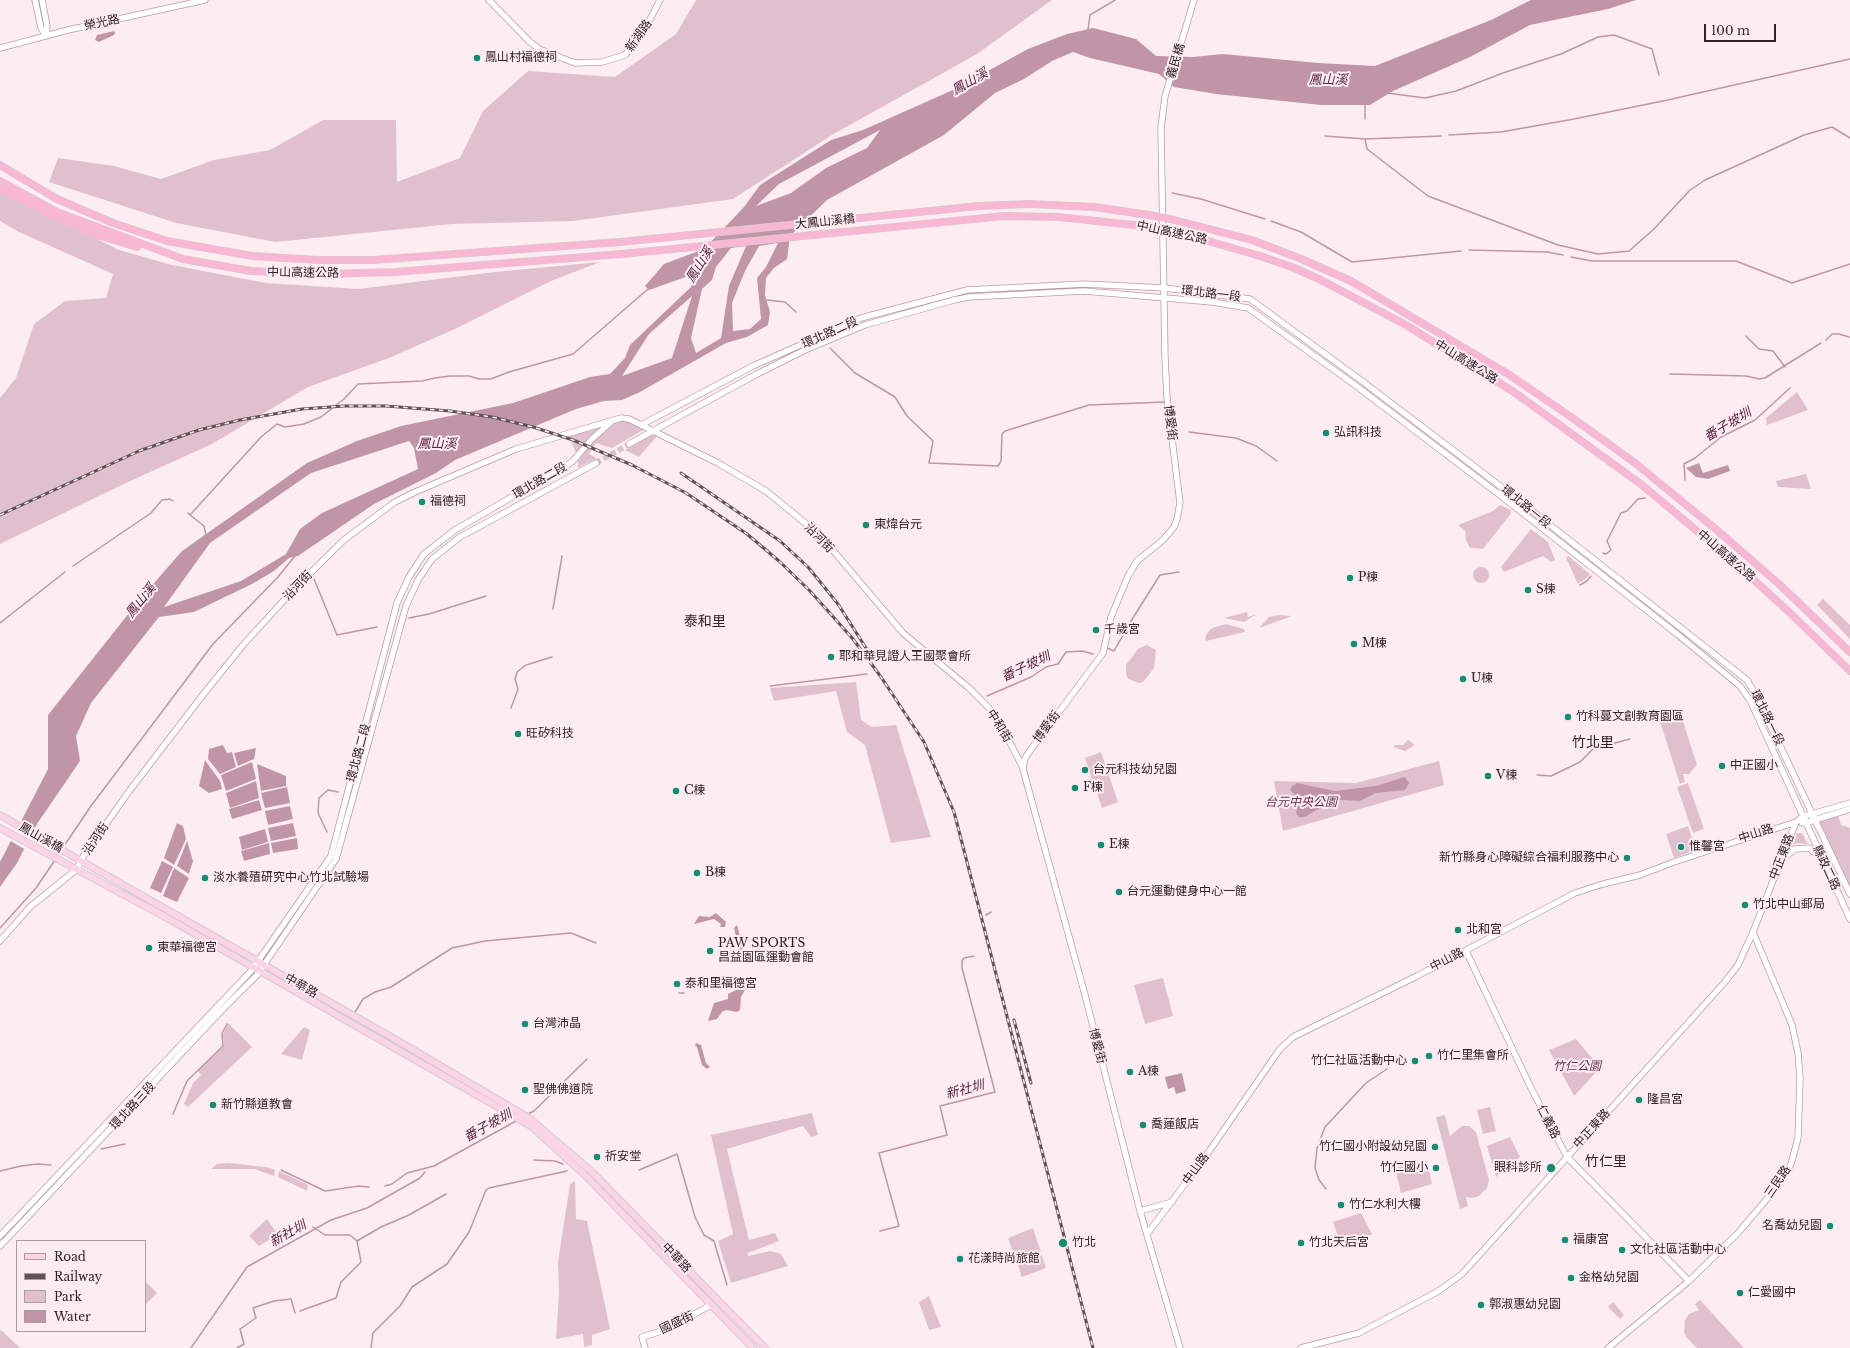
<!DOCTYPE html>
<meta charset="utf-8">
<style>
body{margin:0}
#map{position:relative;width:1850px;height:1348px;overflow:hidden;background:#fdedf3;font-family:"Libre Baskerville",serif}
canvas{display:block}
.legend{position:absolute;left:16px;top:1240px;width:130px;height:92px;box-sizing:border-box;background:#fdedf3;border:1px solid #ab9ca2;margin:0;padding:5px 7px;list-style:none;font-size:12px;color:#302228}
.legend li{display:flex;align-items:center;gap:8px;height:20px}
.legend b{width:20px;border:1px solid #ab9ca2}
.scale{position:absolute;left:1704px;top:24px;width:72px;height:18px;box-sizing:border-box;border:2px solid #302228;border-top:0;padding-left:5px;font-size:12px;line-height:14px;white-space:nowrap;color:#302228;-webkit-text-stroke:3px #fdedf3;paint-order:stroke}
</style>
<div id="map">
<canvas width="1850" height="1348"></canvas>
<ul class="legend">
<li><b style="height:5px;background:#fbd4e5"></b>Road</li>
<li><b style="height:5px;background:#615258"></b>Railway</li>
<li><b style="height:11px;background:#e0c0cd"></b>Park</li>
<li><b style="height:11px;background:#c096a7"></b>Water</li>
</ul>
<div class="scale">100 m</div>
</div>
<script>
const context = document.querySelector('canvas').getContext('2d');
context.lineJoin = 'round';
function paint(path, color) { context.fillStyle = color; context.fill(path, 'evenodd'); }
const toPath = rows => new Path2D(rows.map(r => 'M' + r).join(''));
function strokePath(path, color, width, dash) { context.strokeStyle = color; context.lineWidth = width; context.lineCap = dash ? 'butt' : 'round'; context.setLineDash(dash || []); context.stroke(path); }
function label(font, color, halo, rows, align = 'center') {
  context.font = font + ' "Libre Baskerville","Noto Sans TC",serif'; context.lineWidth = 4; context.setLineDash([]); context.textBaseline = 'middle'; context.strokeStyle = halo; context.fillStyle = color; for (const [text, x, y, turn = 0] of rows) {
    context.save(); context.translate(x, y); context.rotate((+turn || 0) * Math.PI / 180); context.textAlign = isNaN(turn) ? turn : align; if (halo) context.strokeText(text, 0, 0); context.fillText(text, 0, 0); context.restore();
  }
}
const green = toPath([
 [696,0,1052,0,977,54,832,135,733,199,573,221,452,224,275,242,176,223,49,182,58,158,114,166,161,179,214,160,270,150,323,120,396,120,397,182,460,158,483,111,528,71,615,77,676,34],
 [0,190,119,250,172,265,266,283,358,289,495,272,600,262,551,281,455,329,389,358,308,387,212,444,126,483,0,544,0,398,16,378,34,324,65,301,106,298,113,274,19,232,0,221],
 [1797,392,1808,410,1767,425,1766,418],
 [621,421,629,421,645,429,612,448,596,443,589,454,597,458,578,468,578,461,594,440,612,424],
 [602,426,590,437,576,453,569,436],
 [652,433,658,435,639,457,625,450],
 [1806,474,1811,489,1778,487,1776,481],
 [1500,505,1511,510,1510,515,1483,549,1470,548,1466,540,1465,531,1458,525,1493,511],
 [1531,529,1548,542,1555,560,1551,562,1543,556,1504,572,1501,567],
 [1568,556,1590,574,1588,577,1578,584,1566,558],
 '1473 575a8 8 0 1 1 16 0a8 8 0 1 1-16 0Z',
 [1823,599,1850,625,1850,639,1817,605],
 [1247,612,1248,617,1257,614,1244,622,1224,618],
 [1279,615,1292,616,1259,628,1269,617],
 [1226,624,1244,629,1245,632,1206,641,1205,639,1207,633,1212,628],
 [1147,645,1156,650,1154,668,1144,681,1139,683,1128,679,1126,674,1126,665,1138,649],
 [856,682,861,720,872,727,896,725,931,837,891,843,865,745,847,732,836,691,774,701,770,688],
 [1669,709,1680,712,1681,715,1697,765,1689,774,1683,774,1685,782,1680,784,1657,712,1662,710,1663,713],
 [1408,740,1415,745,1405,751,1393,747,1395,745,1403,745],
 [1101,752,1118,802,1102,808,1085,758],
 [1439,761,1444,785,1283,831,1274,781,1356,783],
 [1688,783,1704,829,1693,833,1677,787],
 [1838,815,1841,825,1850,828,1850,887,1819,821],
 [1688,826,1696,850,1674,858,1666,834],
 [1797,833,1802,833,1808,844,1798,843,1792,845],
 [1163,978,1173,1016,1145,1024,1134,985],
 [228,1023,252,1047,188,1107,184,1104,193,1083,201,1075,198,1071,224,1046,223,1034],
 [304,1027,310,1030,302,1060,281,1054],
 [1576,1039,1600,1068,1574,1096,1549,1050],
 [1490,1107,1496,1131,1483,1134,1477,1110],
 [812,1113,818,1135,811,1137,803,1126,727,1149,749,1240,775,1233,779,1241,748,1253,748,1256,770,1251,781,1254,788,1266,731,1283,718,1241,733,1234,711,1135],
 [1445,1115,1450,1136,1462,1126,1469,1126,1476,1132,1489,1180,1487,1188,1479,1196,1473,1198,1466,1197,1468,1206,1460,1209,1436,1117],
 [1510,1137,1520,1157,1496,1177,1487,1146],
 [1427,1161,1432,1184,1401,1193,1395,1168],
 [229,1163,266,1167,275,1170,274,1176,255,1169,211,1169,217,1164],
 [279,1171,308,1185,307,1191,278,1177],
 [575,1181,576,1219,587,1221,610,1329,592,1335,592,1345,584,1347,583,1334,556,1339,559,1292,558,1262,570,1184],
 [1361,1213,1372,1234,1342,1247,1333,1222],
 [267,1219,278,1235,259,1246,249,1236],
 [1033,1228,1046,1268,1022,1277,1008,1238],
 [145,1281,157,1293,145,1305],
 [929,1296,941,1327,929,1330,919,1302],
 [1700,1300,1744,1348,1697,1348,1687,1338,1684,1332,1685,1320,1689,1314,1699,1310,1695,1304],
 [1613,1302,1624,1315,1620,1319,1608,1307],
 [1,1330,20,1348,0,1348,0,1331]
]);
const water = toPath([
 [1531,0,1636,0,1608,9,1530,25,1470,57,1393,91,1370,105,1321,105,1216,94,1174,87,1159,74,1090,58,1073,52,1052,61,1024,79,995,93,944,135,827,200,790,236,787,259,774,268,766,278,765,295,770,312,768,325,747,337,726,343,640,392,622,400,604,401,576,409,455,460,436,473,374,504,298,556,289,558,274,571,252,584,194,612,159,617,91,703,76,736,80,761,37,824,17,863,0,887,0,862,48,769,48,715,141,598,182,551,307,463,357,441,401,426,513,403,590,377,610,374,625,358,630,345,691,287,697,273,649,290,645,286,664,264,704,249,744,207,760,185,831,140,863,130,955,89,1028,49,1067,34,1093,28,1136,39,1156,56,1193,57,1223,54,1318,63,1375,66,1491,20],
 [880,130,867,148,826,168,791,193,756,206,779,184],
 [778,243,766,267,757,278,761,319,750,329,733,331,732,303,745,271,759,246],
 [746,246,729,286,721,338,696,353,691,338,702,289,712,280,716,267,731,248],
 [692,296,672,358,622,376,649,334],
 [409,441,414,448,418,469,322,513,300,529,286,554,241,581,164,607,210,543,311,473],
 [114,31,115,33,114,35,99,42,95,40,97,35],
 [1699,463,1703,473,1728,465,1730,471,1708,479,1696,477,1686,468],
 [223,745,227,753,232,752,236,767,220,774,208,759,209,749],
 [256,748,254,759,238,766,234,753],
 [205,760,220,781,222,789,209,793,199,786],
 [252,762,256,779,226,791,221,775],
 [257,764,286,776,286,786,261,791],
 [1405,777,1409,783,1405,790,1376,793,1360,801,1342,800,1323,806,1305,817,1299,817,1296,813,1299,799,1290,790,1292,786,1297,783,1335,791,1376,786],
 [256,781,259,798,230,808,226,793],
 [287,787,290,803,265,808,261,793],
 [259,800,262,810,232,819,229,809],
 [290,806,293,819,268,825,265,811],
 [177,823,183,826,186,839,174,865,164,858],
 [293,823,296,836,271,841,268,828],
 [265,829,268,842,242,850,239,837],
 [297,838,298,849,273,853,271,843],
 [187,841,193,861,189,874,177,866],
 [269,843,270,854,244,861,241,851],
 [162,861,173,867,161,893,150,888],
 [174,868,189,878,177,902,163,896],
 [716,913,726,922,725,927,720,927,721,924,714,919,694,924,699,916,710,917],
 [737,925,745,955,739,949,734,928],
 [746,980,746,988,741,997,740,1010,737,1012,726,1010,722,1012,717,1019,708,1021,714,1003,728,999,728,994,740,988,743,981],
 [696,1043,701,1045,706,1063,710,1067,707,1069,702,1065,697,1047,695,1046],
 [1182,1073,1186,1091,1176,1094,1174,1087,1168,1089,1165,1077]
]);
const pier = toPath([
 [20,820,37,829,26,850,9,840]
]);
const stream = toPath([
 [1088,30,1090,15,1115,0],
 [1387,93,1425,98,1456,91,1503,73,1561,54,1598,37,1614,35,1652,49,1659,75],
 [1365,103,1365,119],
 [1449,135,1501,132,1574,119,1663,101,1850,59],
 [1325,136,1365,139,1441,136],
 [1365,139,1367,149,1428,196,1558,245,1598,254,1629,251,1654,229,1690,190,1705,180,1804,135,1832,127,1850,138],
 [1172,193,1201,199,1265,219],
 [1271,221,1301,232,1352,262,1461,251],
 [1469,250,1547,252,1563,255],
 [1571,257,1592,261,1736,261,1792,283,1850,264],
 [767,300,785,302,796,312],
 [1746,336,1759,349,1773,351,1785,367],
 [1826,340,1832,334,1839,334,1849,337],
 [830,348,855,373,895,397,907,416,933,441,929,463,998,466,1001,461,1002,434,1005,431,1089,405,1165,402],
 [1670,374,1746,376,1759,379,1765,378,1821,343],
 [1189,432,1236,438,1256,446,1277,461],
 [1685,480,1684,464,1695,458,1721,437,1755,420,1790,388],
 [188,513,190,515,261,437,277,424,285,427,304,424,321,417,344,399,358,384,422,381,435,378,450,376,469,376,479,379,491,379,509,372,573,354,648,289],
 [190,515,204,526,206,536],
 [1603,553,1606,554,1611,550,1607,541,1621,513,1627,511,1638,499,1645,498],
 [73,566,151,513,162,500,170,499,173,501],
 [314,579,337,635,377,627],
 [1580,585,1587,581,1591,576],
 [553,609,562,556],
 [409,618,429,614,486,596],
 [0,623,65,572],
 [1107,648,1114,651,1131,621,1160,575,1179,572],
 [770,686,867,674],
 [987,696,1031,677,1046,667,1058,664,1066,652,1082,651,1093,654],
 [511,708,518,689,515,679,517,672,526,665,552,657],
 [1537,775,1551,776,1580,762,1593,749,1630,739],
 [327,832,318,813,319,798,328,790,338,792],
 [62,849,91,806,213,644,278,577,295,556],
 [986,915,991,912],
 [0,928,36,888,55,860],
 [679,993,684,993],
 [355,1012,363,999,375,992,391,987,452,948,485,941,571,933,596,943],
 [173,1114,187,1081,223,1046,222,1033,227,1024],
 [528,1114,534,1111,587,1059],
 [101,1149,125,1144],
 [534,1160,555,1161,563,1164],
 [281,1170,325,1191,359,1186,369,1187],
 [639,1170,677,1154,695,1217,704,1235,714,1241,727,1285],
 [0,1171,21,1166,37,1164,51,1165],
 [385,1186,392,1184,407,1173,434,1166,518,1120],
 [1326,1189,1319,1180,1315,1168,1317,1148,1325,1127,1366,1083,1387,1069],
 [313,1227,325,1235,350,1235,357,1241,381,1227,409,1215,446,1194],
 [880,1231,899,1226,879,1153,947,1135,940,1106,995,1092,962,968,962,961,964,958,974,956],
 [300,1311,336,1298,341,1282,361,1262,357,1241],
 [191,1348,247,1267,331,1220,367,1208,420,1178,425,1172],
 [237,1348,244,1344,240,1329,256,1318,253,1308,274,1301,291,1299,295,1313],
 [371,1348,373,1333,400,1306,412,1287,447,1264,469,1232,486,1190,489,1188,567,1171]
]);
const secondaryTunnel = toPath([
 [596,463,629,444]
]);
const secondary = toPath([
 [35,0,41,28,46,36],
 [42,0,47,26,46,36],
 [489,0,530,42,539,49,575,63,602,62,625,55,643,33,660,0],
 [0,48,68,30,205,0],
 [641,425,753,366,861,318,967,290,1084,284,1165,288,1250,299,1362,381,1512,495,1747,680,1758,699,1850,894],
 [629,444,757,374,805,350,865,325,954,300,969,297,1084,291,1212,302,1248,308,1355,385,1505,499,1677,634,1740,686,1751,702,1850,919],
 [1802,823,1805,823,1850,809],
 [1782,859,1795,849,1809,848,1819,856],
 [0,941,30,907,77,869,84,855,130,790,202,696,243,645,296,587,345,539,395,502,415,492,516,449,621,418,629,419,718,463,766,491,820,535,903,633,969,688,988,707,1001,725,1023,768],
 [1466,951,1531,1088,1567,1157,1689,1281],
 [1140,1211,1172,1202],
 [1147,1234,1203,1160,1280,1049,1293,1037,1417,976,1575,893,1603,884,1640,875,1674,862,1796,822,1802,817,1819,812,1850,803],
 [0,1236,251,971,331,856,397,603,409,577,424,554,455,530,572,462,592,439,610,423],
 [0,1246,221,1011,257,975,336,859,406,606,418,580,432,559,460,537,596,463],
 [645,1348,642,1337,665,1330,711,1305],
 [1180,1348,1140,1211,1085,995,1023,769,1025,758,1032,748,1103,653,1111,617,1128,576,1137,561,1163,540,1174,527,1177,519,1180,503,1167,398,1165,357,1161,128,1165,96,1194,0],
 [1301,1348,1359,1333,1437,1292,1462,1274,1724,983,1738,965,1753,932,1796,822],
 [1608,1348,1689,1281,1738,1233,1777,1187,1791,1164,1798,1138,1800,1078,1798,1053,1792,1025,1753,932]
]);
const primary = toPath([
 [0,815,393,1038,529,1118,591,1171,765,1348],
 [0,828,169,919,531,1126,586,1176,753,1348]
]);
const highway = toPath([
 [0,165,57,199,113,223,167,241,252,256,318,260,373,260,620,242,979,206,1029,204,1094,207,1149,215],
 [0,181,57,212,183,259,251,271,323,274,395,272,622,254,1004,216,1059,217,1152,227],
 [0,189,44,212,97,235,137,247],
 [1170,219,1252,240,1299,258,1351,281,1508,374,1574,419,1635,463,1718,531,1779,584,1850,652],
 [1170,230,1260,256,1292,267,1319,279,1406,325,1514,392,1642,485,1733,561,1788,611,1850,671]
]);
const rail = toPath([
 [681,473,780,541,808,567,838,604,866,648],
 [0,515,139,451,199,430,240,420,302,409,344,406,386,406,450,411,492,417,533,427,573,440,632,465,686,493,747,534,779,561,810,591,853,639,881,677,924,742,954,812,1093,1348],
 [1014,1020,1031,1083]
]);
const highwayBridge = toPath([
 [1149,215,1170,219],
 [1152,227,1170,230]
]);
const markers = [
 [477,58,4,"#128d71"],
 [1326,433,4,"#128d71"],
 [422,502,4,"#128d71"],
 [866,525,4,"#128d71"],
 [1350,578,4,"#128d71"],
 [1528,590,4,"#128d71"],
 [1096,630,4,"#128d71"],
 [1354,644,4,"#128d71"],
 [831,657,4,"#128d71"],
 [1463,679,4,"#128d71"],
 [1568,717,4,"#128d71"],
 [518,734,4,"#128d71"],
 [1722,766,4,"#128d71"],
 [1085,770,4,"#128d71"],
 [1488,776,4,"#128d71"],
 [1075,788,4,"#128d71"],
 [676,791,4,"#128d71"],
 [1101,845,4,"#128d71"],
 [1681,847,4,"#128d71"],
 [1627,858,4,"#128d71"],
 [697,873,4,"#128d71"],
 [205,878,4,"#128d71"],
 [1119,892,4,"#128d71"],
 [1745,905,4,"#128d71"],
 [1458,930,4,"#128d71"],
 [149,948,4,"#128d71"],
 [710,951,4,"#128d71"],
 [677,984,4,"#128d71"],
 [525,1024,4,"#128d71"],
 [1429,1056,4,"#128d71"],
 [1415,1061,4,"#128d71"],
 [1130,1072,4,"#128d71"],
 [525,1090,4,"#128d71"],
 [1639,1100,4,"#128d71"],
 [213,1105,4,"#128d71"],
 [1143,1125,4,"#128d71"],
 [1435,1147,4,"#128d71"],
 [597,1157,4,"#128d71"],
 [1436,1168,4,"#128d71"],
 [1551,1168,5,"#128d71"],
 [1341,1205,4,"#128d71"],
 [1830,1226,4,"#128d71"],
 [1565,1240,4,"#128d71"],
 [1063,1243,5,"#128d71"],
 [1301,1243,4,"#128d71"],
 [1622,1250,4,"#128d71"],
 [960,1259,4,"#128d71"],
 [1571,1278,4,"#128d71"],
 [1740,1293,4,"#128d71"],
 [1481,1305,4,"#128d71"]
];
const streetNames = [
 ["榮光路",102,23,-12],
 ["新湖路",639,36,-55],
 ["義民橋",1176,61,-73],
 ["大鳳山溪橋",825,222,-6],
 ["中山高速公路",1172,233,12],
 ["中山高速公路",303,273,1],
 ["環北路一段",1211,294,7],
 ["環北路二段",830,333,-24],
 ["中山高速公路",1466,362,32],
 ["博愛街",1170,423,83],
 ["環北路二段",540,481,-30],
 ["環北路一段",1526,507,39],
 ["沿河街",819,538,45],
 ["中山高速公路",1726,556,41],
 ["沿河街",298,586,-46],
 ["環北路一段",1767,718,64],
 ["中和街",999,726,58],
 ["博愛街",1047,727,-53],
 ["環北路二段",359,753,-75],
 ["中山路",1756,834,-18],
 ["鳳山溪橋",41,838,29],
 ["沿河街",96,839,-56],
 ["中正東路",1782,857,-69],
 ["縣政二路",1826,868,65],
 ["中山路",1447,960,-27],
 ["中華路",301,986,30],
 ["博愛街",1097,1046,76],
 ["環北路三段",133,1106,-47],
 ["仁義路",1548,1122,63],
 ["中正東路",1592,1129,-48],
 ["中山路",1196,1169,-54],
 ["三民路",1778,1182,-56],
 ["中華路",676,1258,46],
 ["國盛街",677,1323,-25]
];
const poiNames = [
 ["鳳山村福德祠",485,58],
 ["弘訊科技",1334,433],
 ["福德祠",430,502],
 ["東煒台元",874,525],
 ["P棟",1358,578],
 ["S棟",1536,590],
 ["千歲宮",1104,630],
 ["M棟",1362,644],
 ["耶和華見證人王國聚會所",839,657],
 ["U棟",1471,679],
 ["竹科蔓文創教育園區",1576,717],
 ["旺矽科技",526,734],
 ["中正國小",1730,766],
 ["台元科技幼兒園",1093,770],
 ["V棟",1496,776],
 ["F棟",1083,788],
 ["C棟",684,791],
 ["E棟",1109,845],
 ["惟馨宮",1689,847],
 ["新竹縣身心障礙綜合福利服務中心",1619,858,"right"],
 ["B棟",705,873],
 ["淡水養殖研究中心竹北試驗場",213,878],
 ["台元運動健身中心一館",1127,892],
 ["竹北中山郵局",1753,905],
 ["北和宮",1466,930],
 ["PAW SPORTS",718,944],
 ["昌益園區運動會館",718,958],
 ["東華福德宮",157,948],
 ["泰和里福德宮",685,984],
 ["台灣沛晶",533,1024],
 ["竹仁里集會所",1437,1056],
 ["竹仁社區活動中心",1407,1061,"right"],
 ["A棟",1138,1072],
 ["聖佛佛道院",533,1090],
 ["隆昌宮",1647,1100],
 ["新竹縣道教會",221,1105],
 ["喬蓮飯店",1151,1125],
 ["竹仁國小附設幼兒園",1427,1147,"right"],
 ["祈安堂",605,1157],
 ["竹仁國小",1428,1168,"right"],
 ["眼科診所",1542,1168,"right"],
 ["竹仁水利大樓",1349,1205],
 ["名喬幼兒園",1822,1226,"right"],
 ["福康宮",1573,1240],
 ["竹北",1072,1243],
 ["竹北天后宮",1309,1243],
 ["文化社區活動中心",1630,1250],
 ["花漾時尚旅館",968,1259],
 ["金格幼兒園",1579,1278],
 ["仁愛國中",1748,1293],
 ["郭淑惠幼兒園",1489,1305]
];
const parkNames = [
 ["台元中央公園",1301,803],
 ["竹仁公園",1577,1067]
];
const waterNames = [
 ["鳳山溪",1328,80],
 ["鳳山溪",970,82,-30],
 ["鳳山溪",700,265,-58],
 ["番子坡圳",1728,425,-31],
 ["鳳山溪",437,444],
 ["鳳山溪",141,601,-51],
 ["番子坡圳",1026,667,-25],
 ["新社圳",965,1090,-15],
 ["番子坡圳",488,1126,-29],
 ["新社圳",288,1234,-29]
];
const quarterNames = [
 ["泰和里",705,622],
 ["竹北里",1593,743],
 ["竹仁里",1606,1162]
];
paint(green, '#e0c0cd');
paint(water, '#c096a7');
paint(pier, '#fdedf3');
strokePath(stream, '#c096a7', 1.5);
strokePath(secondaryTunnel, '#d4c4ca', 5.5, [5.5, 3]);
strokePath(secondary, '#bd98a8', 7);
strokePath(primary, '#d1ced0', 8);
strokePath(highway, '#d1ced0', 8);
strokePath(secondary, '#fff', 5.5);
strokePath(primary, '#fbd4e5', 6);
strokePath(highway, '#f8b7d3', 7);
strokePath(rail, '#615258', 3);
strokePath(rail, '#fdedf3', 1.5, [4.5]);
strokePath(highwayBridge, '#d1ced0', 8, []);
strokePath(highwayBridge, '#f8b7d3', 7);
for (const [x, y, r, color] of markers) { const dot = new Path2D(); dot.arc(x, y, r, 0, 2 * Math.PI); context.fillStyle = color; context.fill(dot); strokePath(dot, '#fdedf3', 1.5); }
label('12px', '#302228', '#fdedf3', streetNames);
label('12px', '#302228', '#fdedf3', poiNames, 'left');
label('italic 12px', '#68304b', '#fdedf3', parkNames);
label('italic 13px', '#5a243f', '#fdedf3', waterNames);
label('14px', '#302228', '#fdedf3', quarterNames);
</script>
